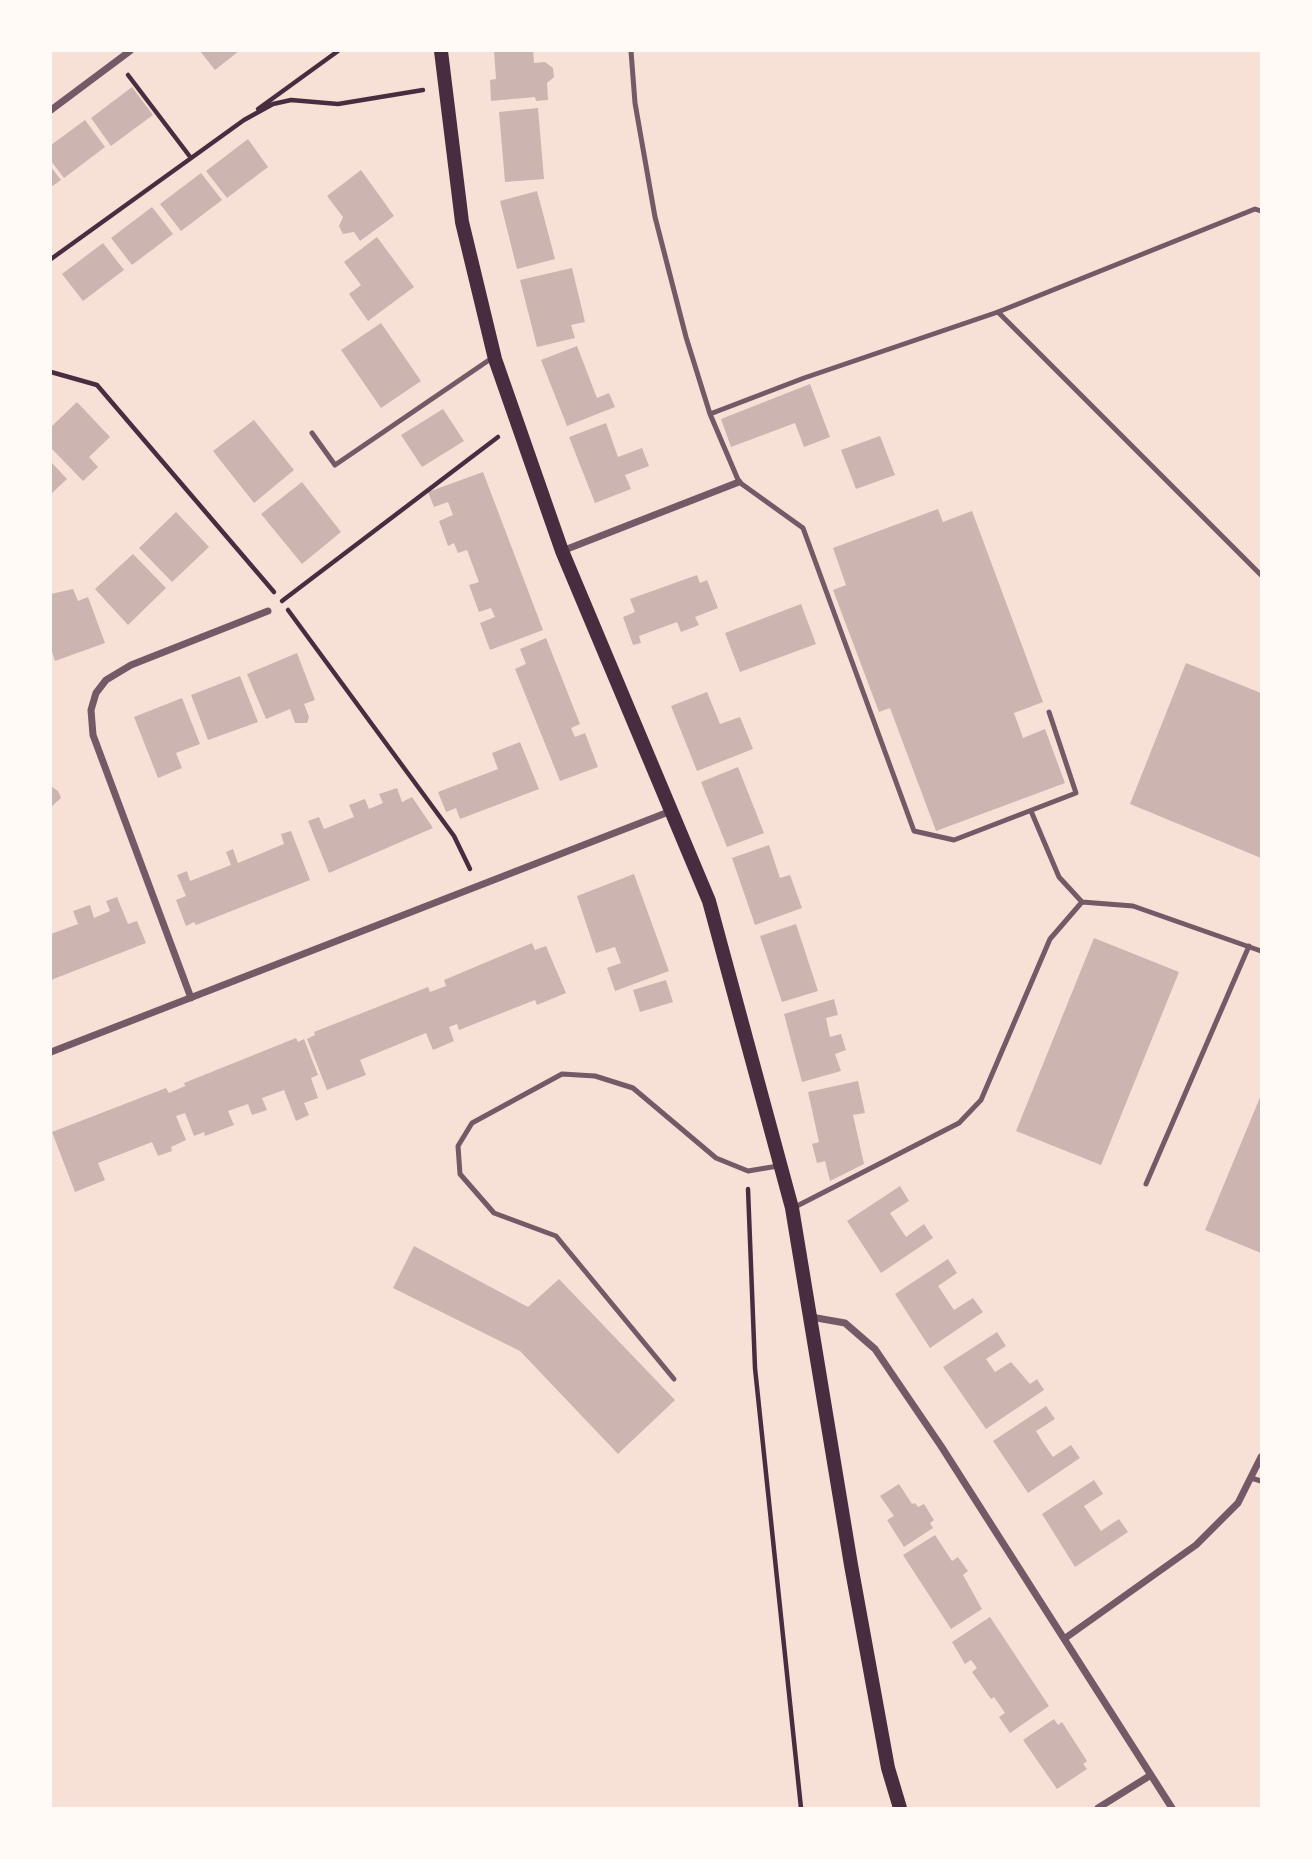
<!DOCTYPE html>
<style>
body{margin:0}
#map{position:relative;width:1312px;height:1859px;overflow:hidden;background:#f7e1d7;font-family:Figtree,sans-serif}
canvas{display:block}
.frame{position:absolute;inset:0;border:52px solid #fffaf5;pointer-events:none}
</style>
<div id="map">
<canvas width="1312" height="1859"></canvas>
<div class="frame"></div>
</div>
<script>
const context = document.querySelector('canvas').getContext('2d');
context.lineJoin = 'round';
function paint(path, color) { context.fillStyle = color; context.fill(path, 'evenodd'); }
const toPath = rows => new Path2D(rows.map(r => 'M' + r).join(''));
function strokePath(path, color, width, dash) { context.strokeStyle = color; context.lineWidth = width; context.lineCap = dash ? 'butt' : 'round'; context.setLineDash(dash || []); context.stroke(path); }
const building = toPath([
 [200,51,239,51,215,70],
 [494,51,533,51,534,63,545,62,553,68,554,77,547,83,548,100,536,101,535,97,491,101,490,80,496,79],
 [132,87,153,115,111,146,91,118],
 [538,108,544,179,505,182,499,112],
 [85,120,105,147,64,178,51,161,51,145],
 [248,139,268,167,227,198,206,171],
 [51,167,61,180,51,187],
 [361,170,394,216,360,241,354,232,343,234,339,226,343,217,327,196],
 [201,173,222,200,181,231,160,204],
 [537,191,555,259,517,269,500,201],
 [152,207,173,234,132,265,111,238],
 [377,237,414,287,368,321,349,294,361,285,344,262],
 [103,243,124,270,83,301,62,274],
 [572,268,585,322,571,325,575,338,537,347,520,280],
 [381,323,421,381,381,408,341,350],
 [577,346,597,398,609,393,615,407,567,426,541,360],
 [810,384,830,437,804,447,795,423,731,447,721,419],
 [77,402,110,437,89,457,98,467,83,481,51,448,51,427],
 [443,409,464,441,422,467,401,435],
 [254,420,294,470,254,503,213,451],
 [606,423,618,457,642,448,649,466,625,475,631,489,595,503,569,437],
 [880,436,895,475,856,489,841,450],
 [51,462,67,479,51,494],
 [483,472,543,630,490,650,480,623,495,617,491,608,479,612,469,585,479,582,467,550,458,553,454,543,448,546,439,521,453,515,448,502,434,507,428,492],
 [302,482,341,532,302,564,261,514],
 [938,509,943,522,972,511,1043,702,1014,713,1023,738,1045,729,1065,783,936,831,890,708,879,712,833,590,846,585,833,548],
 [176,512,209,547,172,582,139,548],
 [133,554,166,588,128,625,95,589],
 [697,575,700,583,707,580,718,608,695,617,699,625,681,632,677,622,639,636,641,643,633,645,623,617,635,612,630,599],
 [73,589,78,601,88,597,105,643,55,661,51,649,51,594],
 [801,604,816,644,740,672,725,633],
 [546,638,580,724,571,728,575,737,585,733,598,767,560,781,515,669,526,664,520,649],
 [297,653,315,700,304,704,309,717,307,723,295,723,290,709,266,719,247,674],
 [1186,663,1261,693,1261,858,1130,804],
 [240,676,258,722,208,740,191,695],
 [707,692,720,724,740,717,753,749,697,771,671,706],
 [182,698,200,744,176,753,182,768,158,778,134,717],
 [520,742,539,789,460,819,456,808,446,812,438,792,498,769,492,753],
 [738,767,764,833,727,847,701,782],
 [51,786,58,791,61,798,51,807],
 [397,788,402,802,412,797,433,828,329,873,308,821,319,817,324,829,354,817,349,805,365,799,369,809,383,803,379,794],
 [291,831,310,880,196,925,194,922,186,926,176,900,186,896,177,875,187,871,190,881,231,865,226,852,233,849,238,863,284,844,281,834],
 [769,845,780,878,790,875,802,908,755,925,732,858],
 [634,874,669,971,615,991,607,968,621,963,615,947,596,953,577,896],
 [117,897,128,924,137,921,146,943,51,980,51,934,78,924,73,911,90,905,94,918,110,911,106,901],
 [796,924,818,991,782,1002,760,936],
 [1094,938,1179,972,1101,1165,1016,1131],
 [532,943,535,950,546,946,566,993,537,1005,535,1000,459,1030,457,1024,449,1027,454,1041,433,1050,426,1033,360,1060,366,1075,327,1090,307,1039,315,1035,314,1032,428,987,430,992,446,986,444,980],
 [666,980,673,1002,640,1012,633,990],
 [834,999,838,1015,826,1018,830,1037,841,1034,846,1050,835,1054,841,1071,802,1082,784,1014],
 [296,1038,298,1042,304,1039,318,1075,311,1078,318,1098,304,1103,309,1115,296,1121,284,1090,262,1098,267,1110,252,1115,248,1104,228,1111,234,1125,205,1136,204,1132,194,1136,185,1113,176,1116,186,1140,171,1147,172,1151,158,1156,152,1142,98,1163,105,1180,75,1192,52,1132,166,1088,169,1093,185,1086,184,1083],
 [858,1081,865,1113,853,1115,864,1164,830,1181,825,1161,817,1163,812,1144,819,1142,808,1092],
 [1261,1095,1261,1253,1205,1230],
 [900,1186,909,1201,890,1213,906,1237,924,1224,933,1238,881,1273,847,1221],
 [414,1246,528,1307,559,1279,675,1400,618,1454,520,1351,393,1288],
 [948,1259,957,1273,938,1286,954,1310,973,1298,983,1312,930,1348,895,1294],
 [997,1332,1006,1346,986,1359,995,1372,1011,1362,1030,1384,1037,1379,1044,1390,986,1429,943,1367],
 [1046,1406,1055,1419,1036,1431,1044,1444,1053,1457,1071,1445,1080,1458,1028,1493,993,1441],
 [1094,1480,1103,1494,1084,1506,1092,1518,1101,1531,1119,1519,1128,1532,1075,1567,1042,1514],
 [899,1484,912,1504,915,1503,918,1507,924,1504,934,1520,930,1523,933,1528,904,1547,887,1520,894,1516,880,1496],
 [935,1535,952,1561,958,1557,968,1571,963,1575,982,1609,951,1629,903,1555],
 [990,1617,1049,1706,1010,1733,999,1717,1005,1713,994,1697,991,1699,972,1672,977,1668,971,1660,965,1664,952,1642],
 [1054,1719,1058,1725,1062,1722,1087,1761,1083,1764,1087,1769,1057,1789,1023,1740]
]);
const path = toPath([
 [128,75,191,158],
 [258,109,338,51],
 [51,259,244,120,273,104,291,100,338,104,423,90],
 [51,372,97,385,274,592],
 [282,601,498,437],
 [288,610,454,836,470,869],
 [748,1189,755,1368,801,1808]
]);
const service = toPath([
 [631,51,635,103,655,217,686,337,710,414],
 [998,312,1261,575],
 [312,433,335,465,492,358],
 [1049,712,1076,793,954,840,914,831,803,528,739,482,710,414,804,378,998,312,1255,209,1261,211],
 [1031,811,1059,877,1082,902,1133,906,1261,951],
 [1146,1184,1249,946],
 [795,1207,959,1123,981,1100,1050,939,1082,902],
 [674,1379,556,1236,494,1213,460,1174,458,1146,472,1123,562,1074,595,1076,633,1088,716,1158,748,1171,778,1166],
 [1251,1478,1261,1481]
]);
const minor = toPath([
 [51,110,130,51],
 [562,551,739,482],
 [191,998,93,735,91,710,96,693,106,680,131,665,268,611],
 [51,1052,671,811],
 [811,1317,845,1323,875,1349,941,1446,1172,1808],
 [1064,1639,1196,1545,1238,1503,1261,1457],
 [1098,1808,1151,1775]
]);
const secondary = toPath([
 [441,51,462,222,495,359,562,551,709,901,792,1208,851,1565,888,1768,900,1808]
]);
paint(building, '#ccb4b1');
strokePath(path, '#4a2c40', 4.5);
strokePath(service, '#755966', 5);
strokePath(minor, '#755966', 7);
strokePath(secondary, '#4a2c40', 14);
</script>
